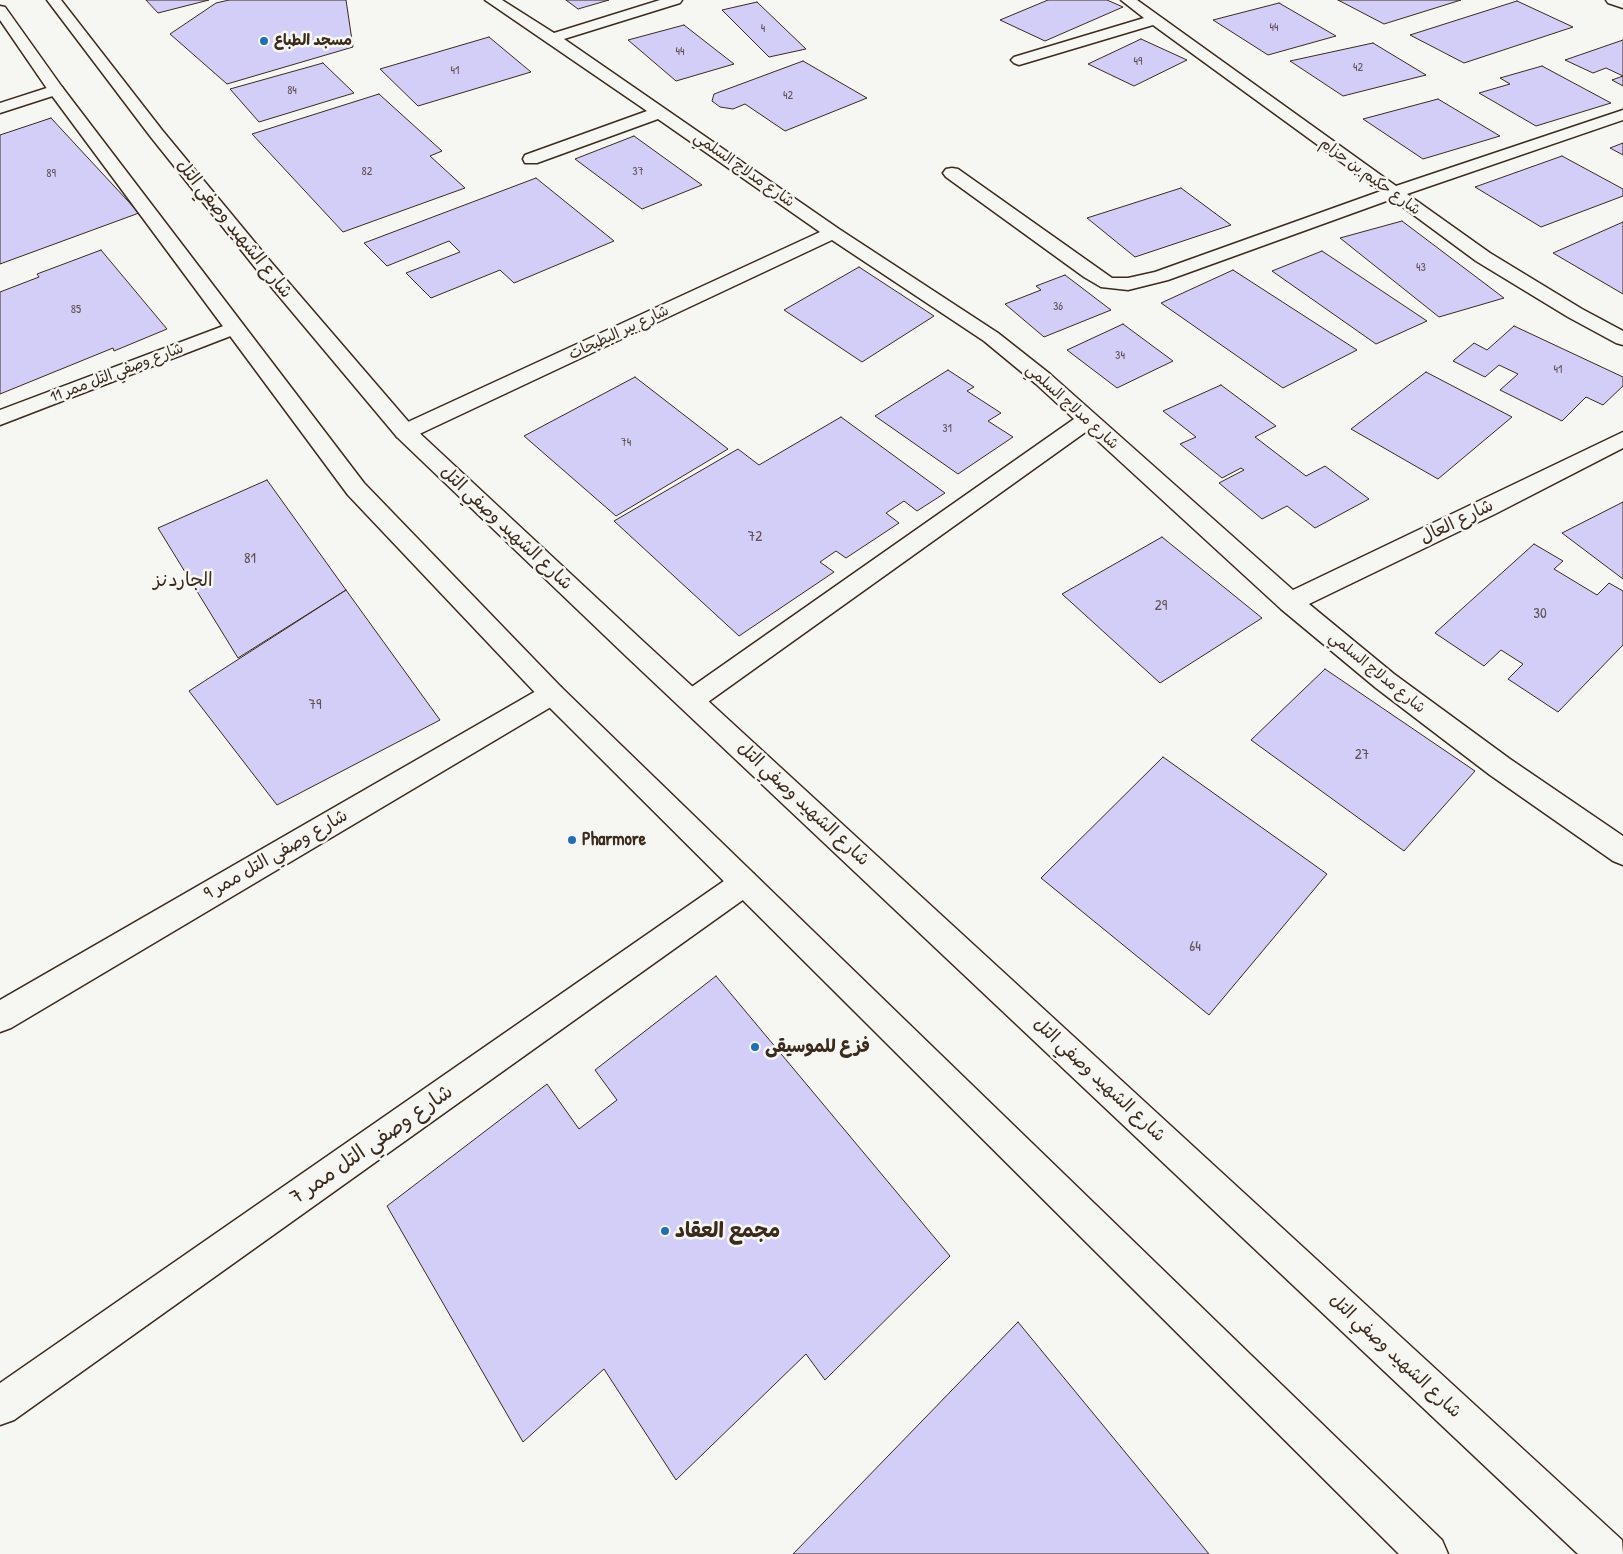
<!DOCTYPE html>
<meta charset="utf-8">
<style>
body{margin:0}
canvas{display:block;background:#f6f6f2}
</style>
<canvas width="1623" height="1554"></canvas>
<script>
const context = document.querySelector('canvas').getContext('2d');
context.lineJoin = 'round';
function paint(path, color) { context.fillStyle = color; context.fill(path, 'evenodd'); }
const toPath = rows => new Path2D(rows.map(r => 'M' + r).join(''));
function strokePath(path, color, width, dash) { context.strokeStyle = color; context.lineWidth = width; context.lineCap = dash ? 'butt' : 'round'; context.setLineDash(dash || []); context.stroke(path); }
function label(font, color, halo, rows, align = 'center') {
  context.font = font + ' "Patrick Hand","Playpen Sans Arabic",sans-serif'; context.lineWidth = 5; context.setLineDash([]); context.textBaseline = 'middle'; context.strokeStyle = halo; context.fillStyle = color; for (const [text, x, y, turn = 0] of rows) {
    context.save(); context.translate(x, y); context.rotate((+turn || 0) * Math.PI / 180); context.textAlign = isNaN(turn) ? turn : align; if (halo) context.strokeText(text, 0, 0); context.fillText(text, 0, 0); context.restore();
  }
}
const building = toPath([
 [146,0,209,0,158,13,146,0],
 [229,0,346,0,353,47,227,84,170,34,216,3,229,0],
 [566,0,609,0,578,9,566,0],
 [1048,0,1107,0,1123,7,1045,41,1000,20,1048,0],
 [1338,0,1461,0,1384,24,1338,0],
 [1517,1,1573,27,1464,63,1410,35,1517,1],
 [757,2,806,49,769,57,722,10,757,2],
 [1279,3,1336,36,1268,55,1213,20,1279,3],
 [684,25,734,64,676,81,628,40,684,25],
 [489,37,531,72,418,106,380,69,489,37],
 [1141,39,1187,60,1134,86,1088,64,1141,39],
 [1623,40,1623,86,1612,80,1623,76,1606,68,1593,73,1565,60,1623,40],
 [1373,43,1426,75,1343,96,1290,61,1373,43],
 [803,61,867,98,785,131,745,104,733,109,720,107,712,101,714,94,803,61],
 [323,63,354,93,259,122,230,89,323,63],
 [1542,66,1611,103,1536,126,1479,93,1510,84,1500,78,1542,66],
 [379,94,442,151,430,156,465,188,343,232,252,134,379,94],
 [1438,99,1500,136,1423,159,1363,119,1438,99],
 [51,118,139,213,0,264,0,135,51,118],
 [634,136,702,185,642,209,575,159,634,136],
 [1623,143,1623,155,1610,148,1623,143],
 [1562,156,1623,189,1623,196,1541,227,1475,187,1562,156],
 [536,178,614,241,514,283,500,270,431,298,406,273,460,252,449,241,387,266,364,243,536,178],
 [1181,188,1231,225,1135,257,1087,218,1181,188],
 [1402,221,1504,298,1439,317,1340,238,1402,221],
 [1623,222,1623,294,1553,253,1623,222],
 [101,250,167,329,114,351,113,348,0,394,0,292,39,277,37,274,101,250],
 [1322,251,1427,321,1376,344,1272,271,1322,251],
 [859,267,934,316,862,362,784,310,859,267],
 [1233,270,1357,350,1283,388,1161,303,1233,270],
 [1065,275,1111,310,1044,337,1005,304,1041,290,1036,286,1065,275],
 [1123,324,1173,361,1117,388,1067,350,1123,324],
 [1514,326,1623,377,1623,386,1603,405,1586,397,1562,421,1500,390,1518,374,1499,365,1485,377,1453,361,1474,343,1487,350,1514,326],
 [948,370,974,387,967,391,1001,413,988,421,1013,437,958,474,875,416,948,370],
 [1426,372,1512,417,1438,479,1351,429,1426,372],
 [635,377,728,449,616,516,524,436,635,377],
 [1221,385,1276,426,1255,437,1306,476,1325,466,1369,499,1315,528,1287,506,1262,519,1219,483,1244,470,1241,468,1222,478,1180,444,1196,437,1163,411,1221,385],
 [841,417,945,493,917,511,904,501,886,513,899,523,846,558,836,551,820,562,834,572,739,636,614,521,738,449,759,465,841,417],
 [267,480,346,590,238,658,158,528,267,480],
 [1623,502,1623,579,1562,533,1623,502],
 [1162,537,1262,618,1160,683,1062,594,1162,537],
 [1534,544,1563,561,1554,569,1597,595,1609,583,1623,591,1623,645,1558,712,1508,679,1523,664,1501,650,1484,666,1435,633,1534,544],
 [346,590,440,720,277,805,189,691,346,590],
 [1325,669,1475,771,1404,851,1251,740,1325,669],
 [1163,757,1327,874,1209,1015,1041,878,1163,757],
 [716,976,950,1256,825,1380,806,1354,676,1480,604,1369,523,1442,387,1206,547,1084,579,1129,617,1100,595,1070,716,976],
 [1018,1322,1209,1554,793,1554,1018,1322]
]);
const minor = toPath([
 [485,0,502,0,554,33,660,0,682,0,680,3,564,39,839,229,998,333,1050,374,1293,590,1623,432,1623,448,1495,514,1309,604,1394,674,1510,759,1623,836,1623,865,1613,861,1490,775,1376,688,1281,609,1087,431,701,707,692,711,683,707,679,700,683,693,1074,419,1036,384,984,341,832,240,413,437,405,439,397,437,394,432,397,427,820,232,658,119,537,163,525,163,523,159,525,155,647,111,485,0],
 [1121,0,1137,0,1396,186,1623,110,1623,120,1407,194,1490,253,1582,309,1623,331,1623,345,1616,343,1568,317,1476,261,1392,199,1168,280,1128,290,1101,287,1084,277,946,177,943,173,946,169,952,168,958,169,1112,278,1128,278,1155,272,1381,191,1153,25,1019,65,1014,63,1011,60,1014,57,1144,18,1121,0],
 [1606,0,1623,0,1623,8,1608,3,1606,0],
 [56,85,62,87,64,90,62,93,0,113,0,103,56,85],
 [234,322,241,324,244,328,241,332,0,425,0,410,234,322],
 [552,684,561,687,565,694,561,701,11,1028,0,1032,0,1000,543,687,552,684],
 [744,870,754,874,759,883,754,892,14,1420,0,1425,0,1383,734,874,744,870]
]);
const major = toPath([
 [47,0,61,0,162,130,271,262,413,427,645,643,1622,1540,1623,1554,1578,1554,627,657,397,437,257,270,150,136,47,0],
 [0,6,5,7,62,87,364,483,561,687,1442,1540,1448,1554,1399,1554,543,701,348,495,50,93,0,20,0,6]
]);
const markers = [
 [264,41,5,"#1f6fb2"],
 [572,840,5,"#1f6fb2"],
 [755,1047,5,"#1f6fb2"],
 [665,1231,5,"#1f6fb2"]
];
const farNumbernames = [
 ["44",1274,28],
 ["4",763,29],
 ["44",680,52],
 ["49",1138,62],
 ["42",1358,68],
 ["41",455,71],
 ["84",292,91],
 ["42",788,96],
 ["82",367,172],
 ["37",638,172],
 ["89",51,174],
 ["43",1421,268],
 ["36",1058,307],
 ["85",76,310],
 ["34",1120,356],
 ["41",1558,370],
 ["31",947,429],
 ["74",626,443]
];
const farPoinames = [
 ["مسجد الطباع",274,41]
];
const farStreetnames = [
 ["شارع مدلاج السلمي",744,170,35],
 ["شارع حكيم بن حزام",1370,177,36],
 ["شارع بير البطيحات",619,333,-25],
 ["شارع وصفي التل ممر 11",117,373,-21],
 ["شارع مدلاج السلمي",1072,407,42],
 ["شارع مدلاج السلمي",1377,673,39]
];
const numberNames = [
 ["72",755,537],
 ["81",250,559],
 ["29",1161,606],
 ["30",1540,614],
 ["79",315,705],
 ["27",1362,755],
 ["64",1195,947]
];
const streetNames = [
 ["شارع الشهيد وصفي التل",234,229,51],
 ["شارع العال",1457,522,-26],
 ["شارع الشهيد وصفي التل",506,528,43],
 ["شارع الشهيد وصفي التل",803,804,43],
 ["شارع وصفي التل ممر 9",276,855,-30],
 ["شارع الشهيد وصفي التل",1099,1080,43],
 ["شارع الشهيد وصفي التل",1395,1356,43]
];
const poiNames = [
 ["Pharmore",582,840],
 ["فزع للموسيقى",765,1047]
];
const neighbourhoodNames = [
 ["الجاردنز",183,581]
];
const nearStreetnames = [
 ["شارع وصفي التل ممر 7",372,1145,-35]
];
const nearPoinames = [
 ["مجمع العقاد",675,1231]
];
paint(building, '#d3cef7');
strokePath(building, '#3b2a1e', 1);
strokePath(minor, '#3b2a1e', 3);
strokePath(major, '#3b2a1e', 3);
paint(minor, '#f6f6f2');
paint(major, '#f6f6f2');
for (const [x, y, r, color] of markers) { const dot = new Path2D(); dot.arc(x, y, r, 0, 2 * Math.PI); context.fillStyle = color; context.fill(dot); strokePath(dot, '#f6f6f2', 2); }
label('12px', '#615354', null, farNumbernames);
label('bold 15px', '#3b2a1e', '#f6f6f2', farPoinames, 'left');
label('15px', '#3b2a1e', '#f6f6f2', farStreetnames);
label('15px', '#615354', null, numberNames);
label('18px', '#3b2a1e', '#f6f6f2', streetNames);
label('bold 18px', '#3b2a1e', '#f6f6f2', poiNames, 'left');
label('19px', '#3b2a1e', '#f6f6f2', neighbourhoodNames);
label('21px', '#3b2a1e', '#f6f6f2', nearStreetnames);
label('bold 21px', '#3b2a1e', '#f6f6f2', nearPoinames, 'left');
</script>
